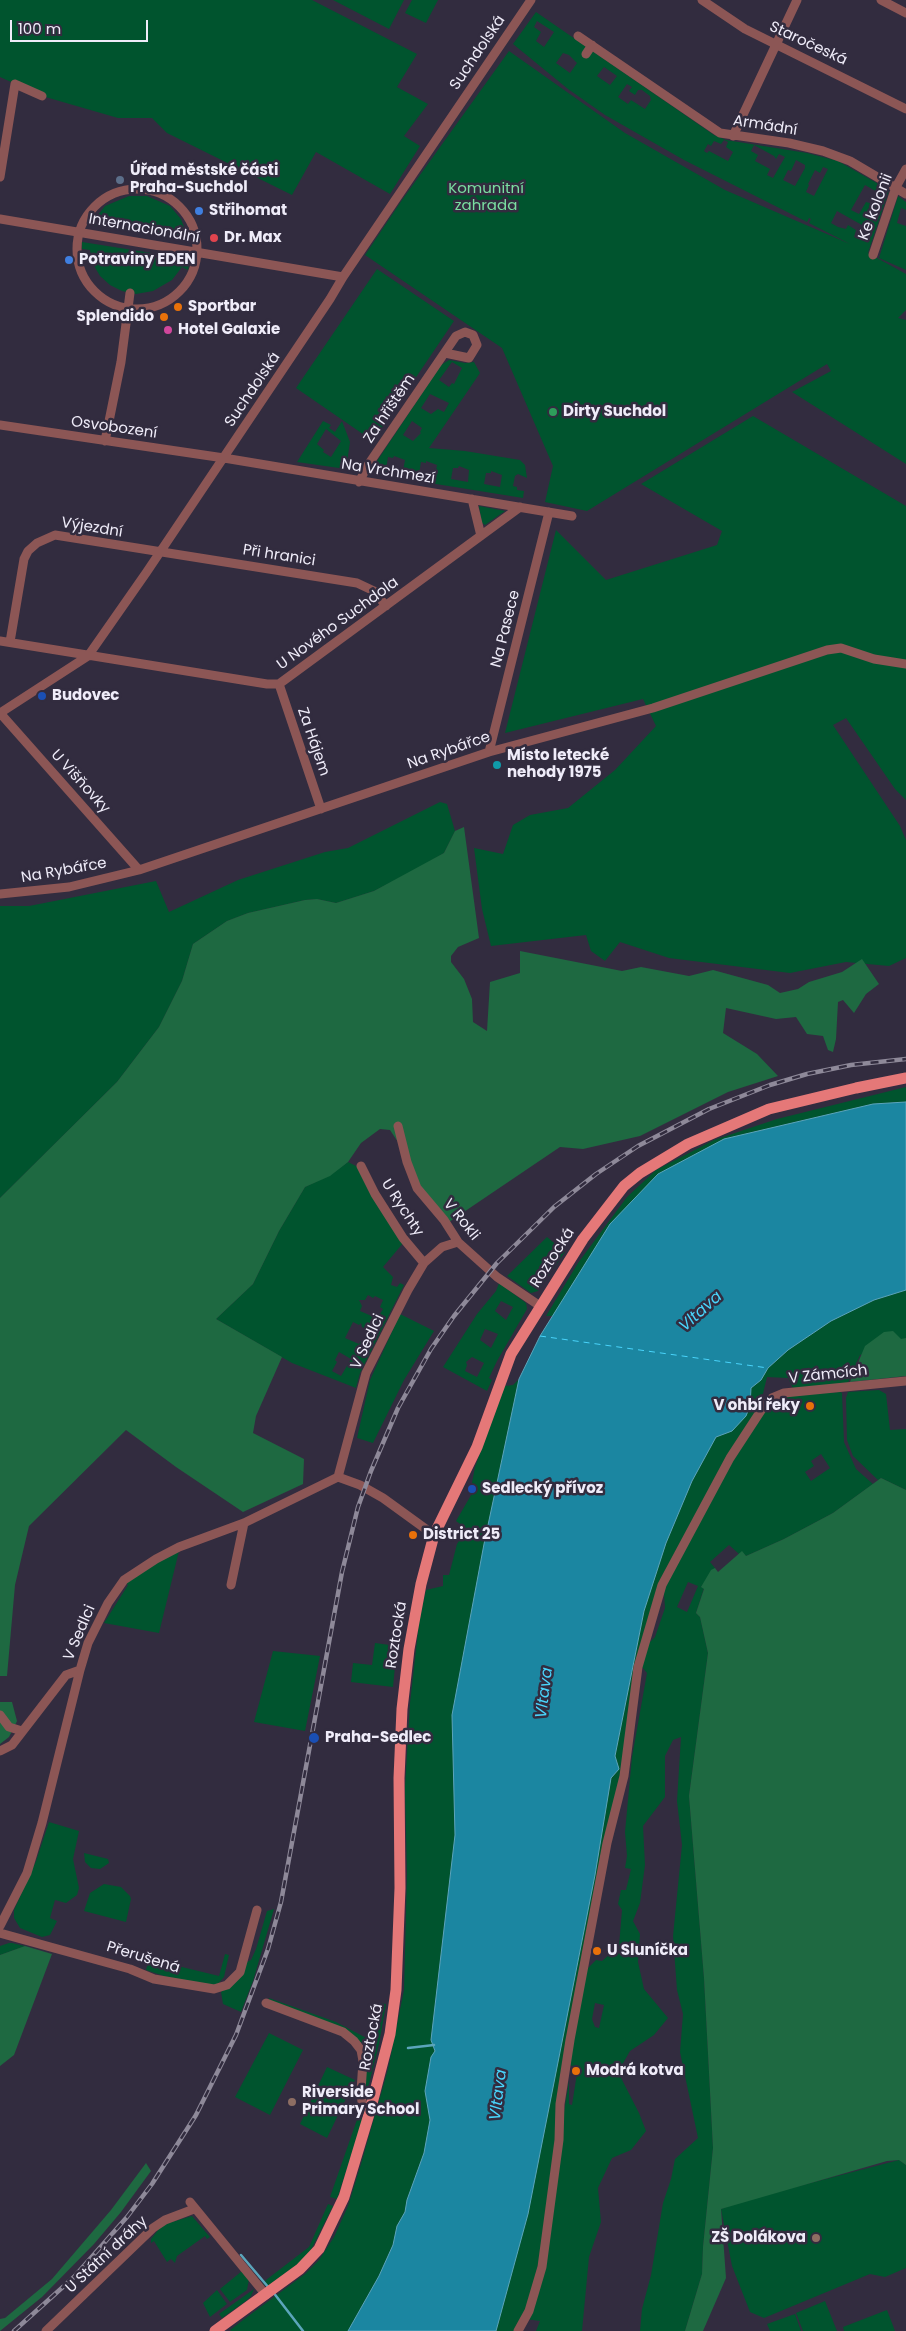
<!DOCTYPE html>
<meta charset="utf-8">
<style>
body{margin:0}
#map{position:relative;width:906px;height:2331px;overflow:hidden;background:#322c3f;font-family:Poppins,sans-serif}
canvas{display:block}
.scale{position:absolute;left:10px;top:20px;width:138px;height:22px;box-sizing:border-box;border:2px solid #efecf9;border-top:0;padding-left:6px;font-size:15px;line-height:18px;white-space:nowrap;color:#efecf9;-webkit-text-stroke:4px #322c3f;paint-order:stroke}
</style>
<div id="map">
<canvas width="906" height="2331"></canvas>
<div class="scale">100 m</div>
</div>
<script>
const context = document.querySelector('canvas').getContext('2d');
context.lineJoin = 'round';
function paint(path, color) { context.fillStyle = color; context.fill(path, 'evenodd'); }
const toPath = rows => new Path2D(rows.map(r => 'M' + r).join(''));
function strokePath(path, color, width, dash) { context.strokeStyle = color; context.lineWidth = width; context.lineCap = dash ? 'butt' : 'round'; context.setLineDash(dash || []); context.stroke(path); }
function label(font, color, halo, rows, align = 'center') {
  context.font = font + ' Poppins,sans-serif'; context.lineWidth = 5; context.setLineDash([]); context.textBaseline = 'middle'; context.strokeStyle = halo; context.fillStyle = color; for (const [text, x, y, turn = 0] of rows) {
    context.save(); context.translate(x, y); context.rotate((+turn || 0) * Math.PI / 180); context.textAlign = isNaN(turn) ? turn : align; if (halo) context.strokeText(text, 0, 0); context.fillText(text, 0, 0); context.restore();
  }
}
const green = toPath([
 [0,0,312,0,417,54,397,87,428,104,404,136,420,146,390,194,316,152,292,195,167,133,152,118,118,118,42,96,0,77],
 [333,0,404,0,389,29],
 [412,0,438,0,426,23,405,13],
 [536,12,714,135,726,140,807,153,838,161,889,190,868,253,906,274,906,310,898,318,906,320,906,464,792,392,831,371,827,364,587,511,545,502,553,466,502,348,365,255,402,200,509,51,625,133,725,190,850,244,809,223,811,219,809,218,807,222,684,160,605,115,568,89,513,44],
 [537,21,554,32,544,47,536,41,541,32,534,27],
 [563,53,569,55,577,63,570,73,556,63],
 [604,67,617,76,610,85,597,76],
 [627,84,632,87,629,91,635,95,638,90,642,90,650,96,651,100,645,109,631,100,628,104,618,97],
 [724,140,728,142,726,147,733,152,728,161,709,151,707,153,704,151,708,144,711,146,714,141,721,144],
 [754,145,774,156,776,159,779,154,785,157,773,178,767,175,770,169,755,161,758,155,751,151],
 [796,160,805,165,805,168,795,186,783,180,788,170,791,171],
 [823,167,828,169,814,196,806,192,809,185,808,184,815,170,820,173],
 [865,185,879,193,873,204,866,202,859,214,851,210],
 [837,211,869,229,865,241,854,237,856,230,848,225,846,229,838,227,831,223],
 [129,196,147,196,170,206,181,219,189,241,90,225,105,206],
 [898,196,906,202,906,210,901,208,897,223,906,226,906,270,879,258],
 [82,242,190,259,188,270,182,267,172,280,153,291,136,294,122,291,110,285,100,276,93,264,90,250,82,249],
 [377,269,454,321,373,441,296,388],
 [449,360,465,363,474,362,480,373,429,448,465,451,520,460,525,465,527,478,518,474,515,476,513,486,517,487,517,490,524,491,523,498,380,475,375,472,373,467,441,365],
 [452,362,462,368,454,384,452,383,449,387,439,380],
 [430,394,449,403,444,412,438,409,431,414,421,408],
 [412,421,422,428,420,432,421,433,413,441,403,435],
 [394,456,405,460,403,471,386,469,388,457,393,458],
 [426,461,437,465,435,476,419,474,421,462,426,463],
 [459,466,469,470,468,482,451,479,453,468,458,468],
 [491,471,502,475,500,487,484,484,486,473,491,473],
 [753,416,906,506,906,800,895,789,846,718,833,725,900,826,906,840,906,958,889,966,846,962,790,973,669,958,620,942,605,961,591,951,586,935,491,946,482,909,474,848,503,854,513,825,530,815,568,808,615,770,656,726,643,699,505,733,556,530,606,580,717,545,722,531,641,484],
 [323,421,331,425,329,428,335,432,342,421,350,442,346,469,297,462],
 [326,429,341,441,331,457,323,452,324,450,317,444],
 [479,506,505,511,485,525,482,523],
 [440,802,447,804,455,831,444,853,419,868,374,891,336,903,317,899,305,900,248,913,227,921,193,944,182,981,159,1027,117,1082,0,1198,0,906,29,906,156,881,169,912,238,880,325,852,348,848],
 [906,1087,906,1102,873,1104,724,1139,554,1316,546,1316,578,1263,627,1197,656,1170,714,1140,777,1119],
 [348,1162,358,1167,404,1242,383,1267,393,1277,391,1285,397,1287,400,1283,404,1285,360,1373,356,1388,292,1363,216,1319,253,1284,279,1231,305,1187,330,1175],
 [368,1295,373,1298,375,1296,383,1300,380,1307,383,1309,380,1314,376,1313,374,1317,360,1311,362,1306,359,1300,365,1300],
 [353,1322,359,1325,361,1323,362,1327,367,1330,366,1333,370,1335,366,1343,361,1341,359,1344,345,1338],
 [339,1352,351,1359,341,1376,332,1371,337,1362,335,1360],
 [547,1237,565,1252,538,1291,531,1293,507,1276],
 [499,1283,526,1303,527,1309,497,1361,489,1378,492,1380,487,1391,443,1367,477,1314,496,1291],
 [501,1301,513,1307,506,1320,495,1311],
 [485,1329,498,1334,491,1348,480,1340],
 [472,1357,484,1363,477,1377,465,1371,467,1365,466,1362],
 [906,1290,906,1338,860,1355,847,1385,794,1390,788,1378,767,1377,761,1402,730,1454,648,1620,628,1710,622,1772,607,1832,557,2142,543,2244,527,2310,515,2331,496,2331,538,2154,595,1875,611,1778,619,1769,615,1756,644,1611,666,1543,692,1481,716,1437,732,1431,750,1406,751,1388,761,1380,768,1368,788,1350,831,1321,874,1300],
 [400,1314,434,1331,404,1380,373,1443,357,1438,370,1380],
 [519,1379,484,1544,452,1715,455,1835,431,2039,435,2052,431,2057,425,2091,430,2120,424,2153,407,2200,405,2212,397,2226,393,2245,379,2276,348,2331,231,2331,230,2330,247,2317,305,2274,319,2260,334,2237,348,2206,361,2164,388,2069,404,1990,407,1874,405,1788,410,1703,419,1623,426,1590,443,1586,443,1575,449,1575,457,1544,467,1529,456,1521,474,1490,471,1488,475,1467,505,1386,513,1385],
 [879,1390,886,1394,890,1430,906,1429,906,1490,881,1478,878,1480,853,1456,847,1440,846,1398,848,1392],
 [840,1392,842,1393,844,1442,856,1469,873,1484,833,1513,784,1539,746,1556,742,1552,739,1554,729,1545,710,1562,715,1568,701,1587,704,1588,696,1613,700,1617,708,1653,689,1796,704,1978,713,2148,703,2247,702,2274,685,2331,640,2331,642,2309,651,2275,663,2203,671,2179,675,2159,698,2138,680,2052,683,2014,677,1990,673,1936,682,1845,677,1801,681,1737,673,1740,665,1756,665,1797,643,1826,645,1865,640,1903,633,1921,640,1934,638,1962,644,1989,668,2018,654,2035,630,2051,618,2072,639,2113,646,2131,631,2150,612,2158,598,2188,601,2222,589,2257,582,2331,536,2331,540,2321,526,2319,534,2299,569,2081,569,2104,572,2105,578,2067,568,2065,586,1970,596,1960,602,1961,619,1946,622,1910,618,1904,621,1890,626,1890,631,1869,625,1868,627,1856,625,1832,632,1757,647,1673,642,1667,648,1644,655,1637,665,1608,664,1593,668,1579,714,1491,763,1413,775,1401,783,1396],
 [821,1454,830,1468,811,1481,805,1472,814,1466,811,1461],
 [688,1582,698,1586,687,1612,677,1607],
 [595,2003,604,2005,599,2028,595,2027,592,2019],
 [179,1551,159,1633,104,1623,128,1585,126,1583,160,1560],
 [375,1643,397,1646,393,1687,351,1682,353,1663,372,1665],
 [273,1651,320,1656,305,1731,254,1722],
 [49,1822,79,1831,73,1859,79,1888,77,1895,66,1903,55,1900,50,1918,57,1921,50,1935,42,1937,20,1928,14,1918,14,1910,36,1861],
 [84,1853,108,1859,109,1863,100,1869,91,1868,85,1862],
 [104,1884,121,1887,130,1896,131,1899,126,1922,84,1911,90,1893],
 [274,1909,253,1981,241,2012,223,2004,221,1992,242,1975,247,1962,251,1960,256,1949,267,1911],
 [9,1943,12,1943,25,1946,0,1955,0,1946],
 [225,1954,229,1955,224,1977,217,1985,182,1982,146,1970,149,1959,219,1976],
 [269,1998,336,2022,372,2041,380,2003,386,2004,379,2044,367,2092,364,2086,367,2048,365,2045,343,2030,268,2001],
 [269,2033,303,2050,270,2115,235,2097],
 [327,2067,355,2080,327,2138,300,2124],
 [360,2111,363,2119,337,2199,330,2197],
 [899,2160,906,2165,906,2268,885,2277,870,2274,764,2318,750,2312,732,2266,721,2209,745,2200],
 [328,2204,333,2206,311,2250,299,2263,269,2285,265,2285,263,2284,266,2280,309,2247],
 [192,2216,210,2237,207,2239,205,2236,177,2256,175,2263,171,2259,167,2262,154,2241,151,2243,151,2239,162,2225],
 [242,2271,249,2279,247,2290,230,2302,220,2289],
 [254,2289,251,2296,246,2301,222,2318,219,2314],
 [217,2290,227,2304,210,2317,203,2303],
 [825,2301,837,2331,803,2331,796,2313],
 [887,2310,895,2331,844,2331,843,2327],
 [795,2314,801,2331,770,2331,767,2324]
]);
const forest = toPath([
 [464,827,479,938,458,947,451,956,451,962,464,979,472,999,473,1022,487,1031,490,982,520,973,520,951,622,971,641,967,689,976,713,970,768,985,780,993,798,989,809,982,842,972,862,959,879,984,866,994,854,1013,843,1000,838,1002,836,1039,833,1052,828,1050,823,1036,807,1034,796,1017,776,1019,726,1008,723,1033,757,1054,778,1076,728,1092,640,1136,583,1149,560,1147,449,1222,415,1179,408,1157,390,1130,380,1129,361,1143,348,1162,330,1176,305,1187,279,1231,253,1284,216,1319,282,1357,256,1416,253,1433,304,1459,303,1484,243,1512,176,1467,126,1430,29,1526,15,1585,7,1676,0,1676,0,1198,117,1082,159,1027,182,981,193,944,227,921,248,913,305,900,317,899,336,903,374,891,444,853,455,831],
 [893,1331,901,1339,906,1338,906,1376,850,1382,865,1346,884,1332],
 [881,1478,906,1490,906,2165,899,2160,887,2161,721,2209,726,2278,703,2331,685,2331,702,2274,703,2247,713,2148,704,1978,689,1796,708,1653,700,1617,696,1613,704,1589,701,1587,711,1570,715,1568,718,1572,742,1551,746,1556,784,1539,833,1513],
 [0,1702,12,1702,17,1721,9,1737,0,1744],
 [25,1946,52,1954,14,2055,0,2066,0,1955],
 [146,2163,151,2171,121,2212,94,2244,42,2297,0,2331,0,2319,5,2318,52,2279,111,2210]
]);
const water = toPath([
 [906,1102,906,1290,874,1300,831,1321,788,1350,768,1368,761,1380,751,1388,750,1406,746,1416,732,1431,716,1437,692,1481,666,1543,644,1611,615,1756,619,1769,611,1778,595,1875,528,2214,496,2331,348,2331,379,2276,393,2245,397,2226,405,2212,407,2200,424,2153,430,2120,425,2091,431,2057,435,2051,431,2040,455,1835,452,1715,484,1544,519,1379,540,1336,610,1224,658,1174,724,1139,873,1104,906,1102]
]);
const stream = toPath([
 [408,2048,434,2045],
 [241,2255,269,2288],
 [273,2292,303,2331]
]);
const ferry = toPath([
 [540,1336,768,1368]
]);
const minor = toPath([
 [702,0,745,29,906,109],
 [881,0,906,13],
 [578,36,720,133,789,143,823,151,850,161,906,194],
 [586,54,592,45],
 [733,136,797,0],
 [0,177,15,84,42,96],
 '77 249a60 60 0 1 1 120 0a60 60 0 1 1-120 0Z',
 [0,219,343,277],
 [873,255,896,187,906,169],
 [0,425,224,458,572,516],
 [105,441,121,362,130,293],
 [359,482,368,465,456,336,465,332,473,335,477,345,469,358,445,353],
 [472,499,481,536],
 [0,641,267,684,279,684,520,507],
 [10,642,24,559,28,551,37,543,55,535,357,583,374,591,386,606],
 [279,684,321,809],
 [0,713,88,656,146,573,330,299,343,277,531,0],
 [0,713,139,870],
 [489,752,549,512],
 [0,894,69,887,139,870,489,752,653,708,827,650,841,648,874,659,906,664],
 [398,1126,407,1162,417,1188,444,1220,458,1242,497,1277,540,1306],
 [361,1166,375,1194,403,1238,424,1263],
 [338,1477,360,1485,383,1498,434,1535],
 [231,1585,244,1523],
 [0,1715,9,1727,22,1731],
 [0,1751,12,1745,66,1675,80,1670],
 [0,1926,27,1873,42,1823,80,1670,88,1643,108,1603,124,1580,156,1559,179,1547,244,1523,338,1477,366,1373,408,1290,424,1263,442,1247,458,1242],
 [0,1933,130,1969,154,1979,214,1989,227,1985,240,1972,257,1910],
 [266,2003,343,2032,354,2041,361,2050,363,2061,361,2091,362,2102,370,2111],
 [190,2202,266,2295],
 [46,2331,153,2228,165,2220,194,2209],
 [518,2331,529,2311,542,2267,559,2140,560,2104,570,2040,607,1843,624,1776,638,1667,662,1585,730,1458,762,1409,772,1398,784,1393,906,1381]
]);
const major = toPath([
 [215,2331,300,2269,319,2249,344,2197,370,2111,390,2034,396,1990,400,1888,399,1778,402,1709,409,1649,421,1584,434,1535,477,1447,511,1354,583,1239,624,1186,640,1173,688,1144,769,1109,856,1088,906,1078]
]);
const rail = toPath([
 [14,2331,74,2277,127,2217,152,2184,196,2115,236,2035,268,1949,281,1902,342,1572,358,1507,371,1471,398,1408,431,1349,454,1316,497,1263,554,1207,596,1174,638,1146,709,1109,770,1085,807,1074,851,1065,906,1059]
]);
const markers = [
 [120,180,5,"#5c6f8a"],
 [199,211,5,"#3f7fe0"],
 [214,238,5,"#e0444e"],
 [69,260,5,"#3f7fe0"],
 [178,307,5,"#e8710a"],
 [164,317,5,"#e8710a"],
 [168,330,5,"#d1479c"],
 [553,412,5,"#2e9e5b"],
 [42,696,5,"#1a4fb4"],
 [497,765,5,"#0f9aa8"],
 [810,1406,5,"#e8710a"],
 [472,1489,5,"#1a4fb4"],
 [413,1535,5,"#e8710a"],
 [314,1738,6,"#1a4fb4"],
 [597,1951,5,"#e8710a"],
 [576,2071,5,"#e8710a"],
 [292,2102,5,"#8d6e63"],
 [816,2238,5,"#8d6e63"]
];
const streetNames = [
 ["Staročeská",808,44,25],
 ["Suchdolská",478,53,-56],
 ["Armádní",765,126,9],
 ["Ke kolonii",876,207,-69],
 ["Internacionální",144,229,10],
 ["Suchdolská",253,390,-56],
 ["Za hřištěm",390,409,-56],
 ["Osvobození",114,428,8],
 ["Na Vrchmezí",388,472,9],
 ["Výjezdní",92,528,9],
 ["Při hranici",279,556,9],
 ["U Nového Suchdola",338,624,-36],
 ["Na Pasece",506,629,-76],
 ["Za Hájem",313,742,71],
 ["Na Rybářce",449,751,-19],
 ["U Višňovky",80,782,48],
 ["Na Rybářce",64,871,-10],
 ["U Rychty",402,1208,57],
 ["V Rokli",461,1220,51],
 ["Roztocká",553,1258,-57],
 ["V Sedlci",368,1342,-65],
 ["V Zámcích",828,1375,-6],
 ["V Sedlci",80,1633,-67],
 ["Roztocká",397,1635,-81],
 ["Přerušená",143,1958,17],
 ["Roztocká",372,2037,-79],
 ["U Státní dráhy",107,2255,-43]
];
const poiNames = [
 ["Úřad městské části",130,171],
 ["Praha-Suchdol",130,188],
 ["Střihomat",209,211],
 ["Dr. Max",224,238],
 ["Potraviny EDEN",79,260],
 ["Sportbar",188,307],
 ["Splendido",154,317,"right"],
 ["Hotel Galaxie",178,330],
 ["Dirty Suchdol",563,412],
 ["Budovec",52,696],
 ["Místo letecké",507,756],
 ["nehody 1975",507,773],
 ["V ohbí řeky",800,1406,"right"],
 ["Sedlecký přívoz",482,1489],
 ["District 25",423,1535],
 ["Praha-Sedlec",325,1738],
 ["U Sluníčka",607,1951],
 ["Modrá kotva",586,2071],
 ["Riverside",302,2093],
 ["Primary School",302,2110],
 ["ZŠ Dolákova",806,2238,"right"]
];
const parkNames = [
 ["Komunitní",486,189],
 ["zahrada",486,206]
];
const waterNames = [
 ["Vltava",701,1312,-42],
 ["Vltava",545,1693,-83],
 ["Vltava",499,2095,-83]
];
paint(green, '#00542e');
paint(forest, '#1e6941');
paint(water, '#1b86a1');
strokePath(water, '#5ba5bb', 1);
strokePath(stream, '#5ba5bb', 2.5);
strokePath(ferry, '#49d4fb', 1, [6, 5]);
strokePath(minor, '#8c5655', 9);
strokePath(major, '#e57878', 11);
strokePath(rail, '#8e8999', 4.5);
strokePath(rail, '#322c3f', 2.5, [8]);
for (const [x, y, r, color] of markers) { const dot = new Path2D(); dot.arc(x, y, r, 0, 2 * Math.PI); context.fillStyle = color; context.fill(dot); strokePath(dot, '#322c3f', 2); }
label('15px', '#efecf9', '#322c3f', streetNames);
label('bold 15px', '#efecf9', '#322c3f', poiNames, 'left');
label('15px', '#7adea1', '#322c3f', parkNames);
label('italic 16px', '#49d4fb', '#322c3f', waterNames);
</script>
